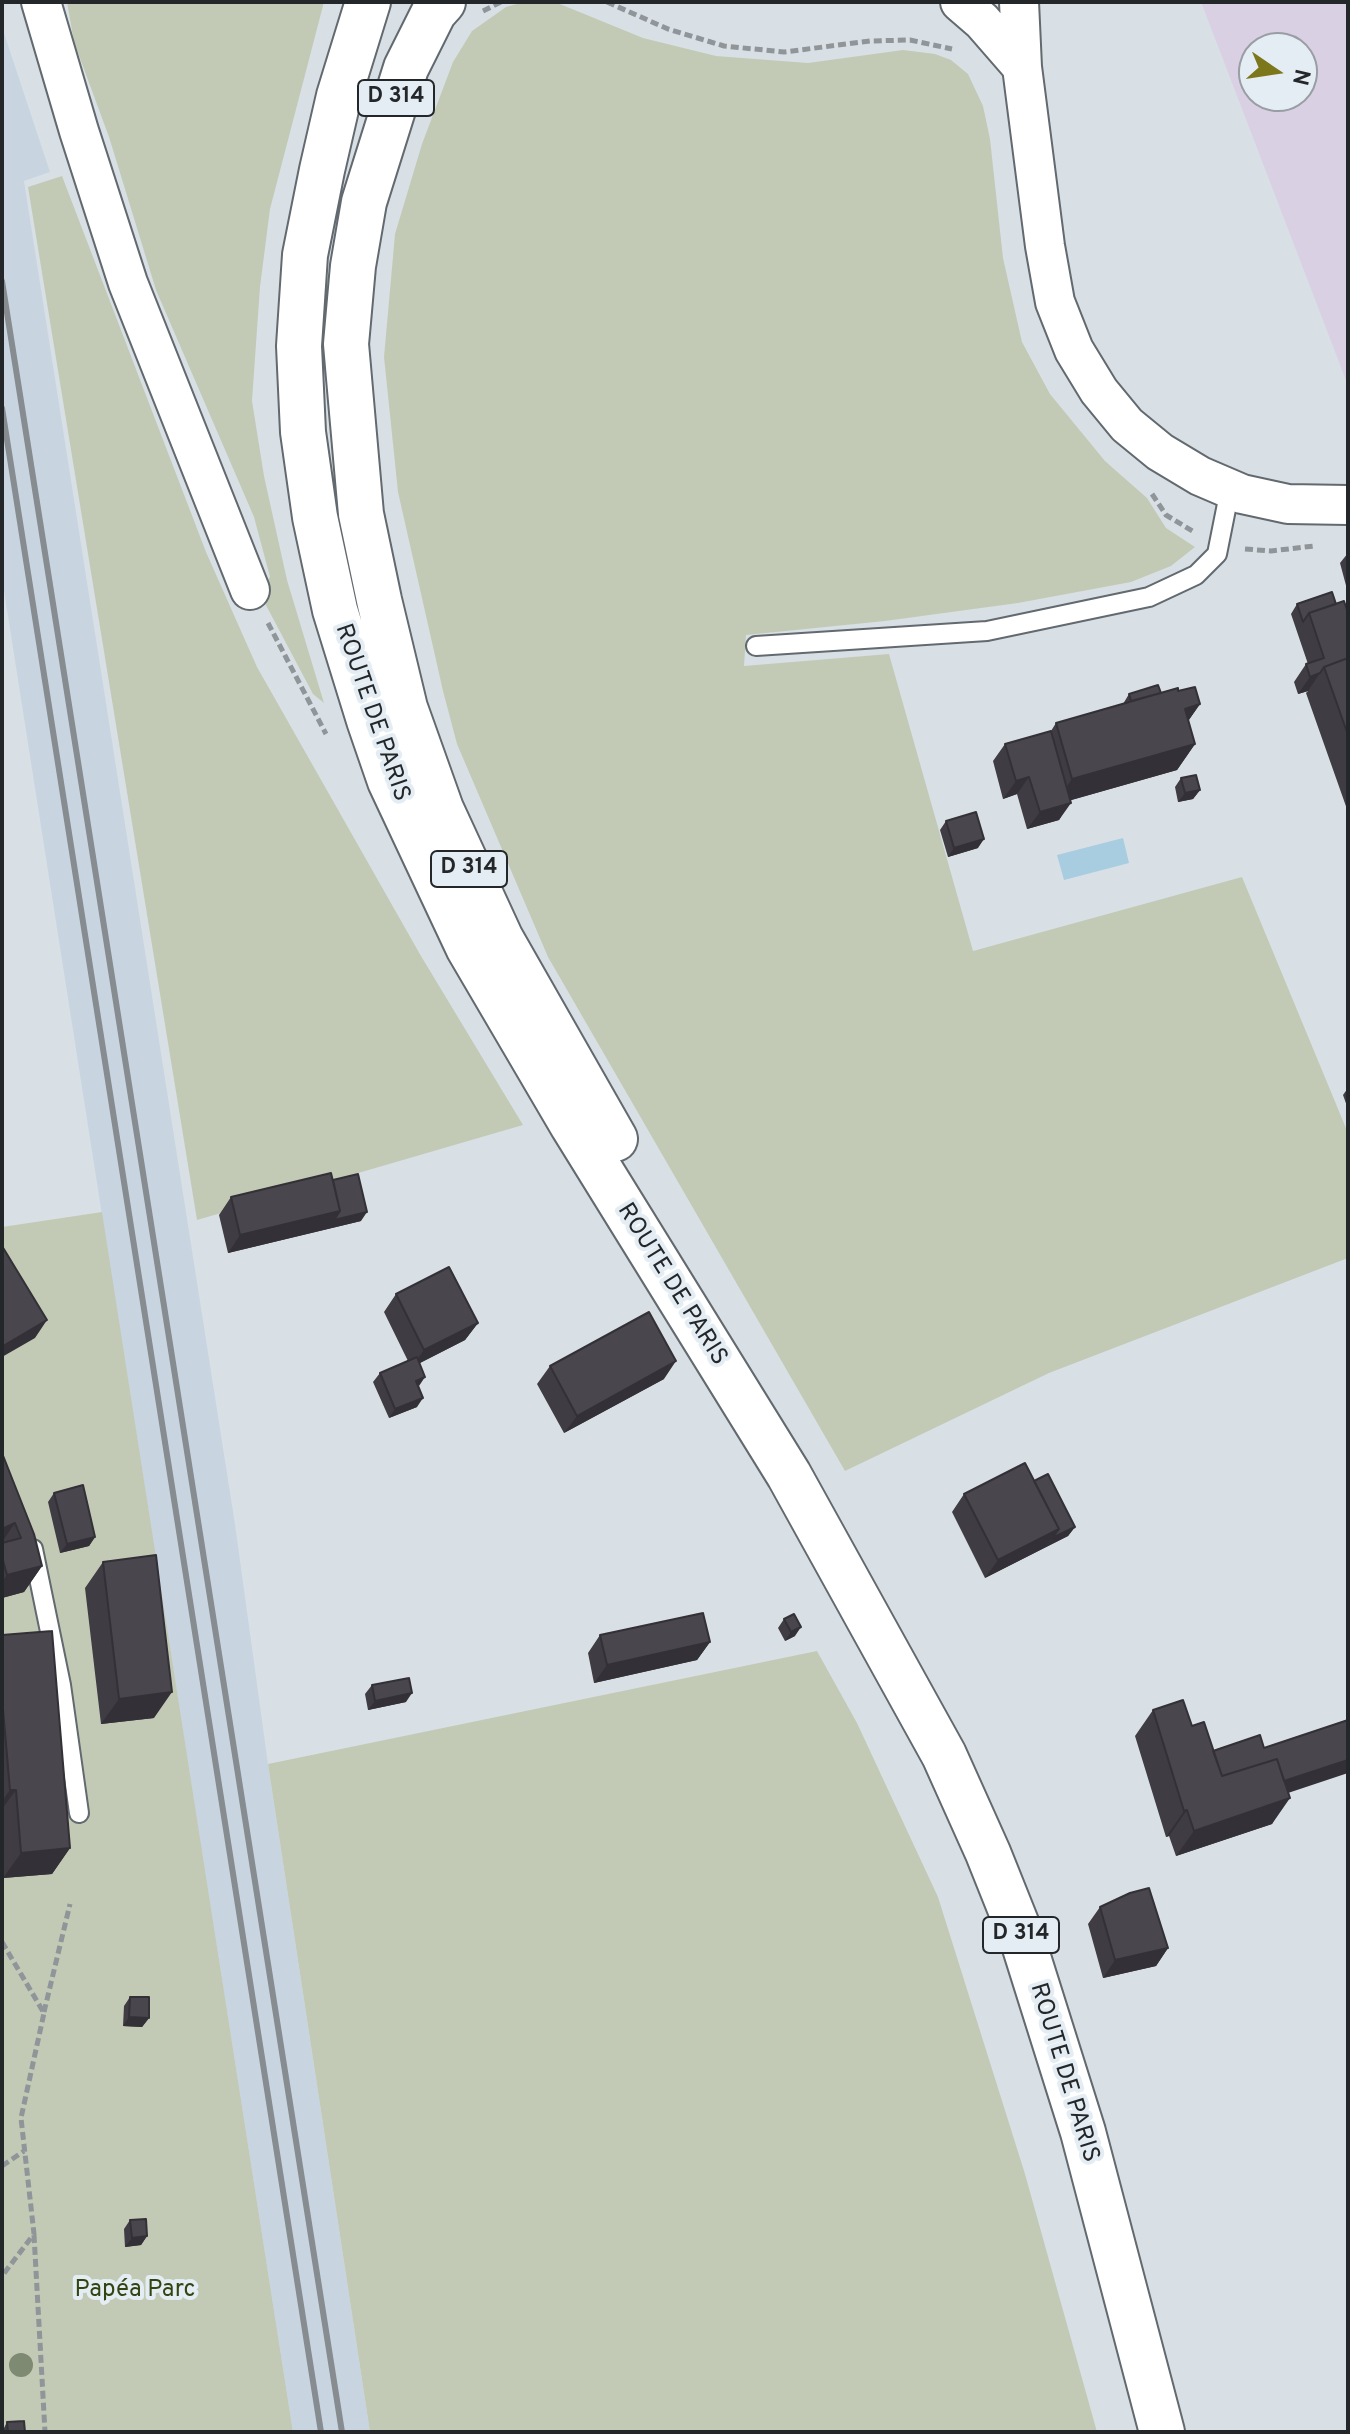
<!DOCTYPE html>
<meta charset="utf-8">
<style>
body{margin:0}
#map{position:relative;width:1350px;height:2434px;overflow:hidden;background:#d8e0e6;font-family:Overpass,sans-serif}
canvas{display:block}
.frame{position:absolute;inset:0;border:4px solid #242729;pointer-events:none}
.north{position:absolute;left:1238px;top:32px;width:80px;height:80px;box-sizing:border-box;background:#e5edf4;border:2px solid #989ea3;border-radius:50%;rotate:103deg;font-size:22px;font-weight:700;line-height:32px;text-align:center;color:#242729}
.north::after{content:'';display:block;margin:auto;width:28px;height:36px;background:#7d771c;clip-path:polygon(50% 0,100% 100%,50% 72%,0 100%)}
</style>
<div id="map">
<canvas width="1350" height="2434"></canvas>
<div class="frame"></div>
<div class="north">N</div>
</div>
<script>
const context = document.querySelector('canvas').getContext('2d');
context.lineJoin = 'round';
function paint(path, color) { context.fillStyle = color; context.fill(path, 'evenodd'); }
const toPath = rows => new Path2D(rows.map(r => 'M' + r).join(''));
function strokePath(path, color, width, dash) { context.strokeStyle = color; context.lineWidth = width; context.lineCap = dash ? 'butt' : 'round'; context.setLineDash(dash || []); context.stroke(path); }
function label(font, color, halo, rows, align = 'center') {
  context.font = font + ' Overpass,sans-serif'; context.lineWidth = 8; context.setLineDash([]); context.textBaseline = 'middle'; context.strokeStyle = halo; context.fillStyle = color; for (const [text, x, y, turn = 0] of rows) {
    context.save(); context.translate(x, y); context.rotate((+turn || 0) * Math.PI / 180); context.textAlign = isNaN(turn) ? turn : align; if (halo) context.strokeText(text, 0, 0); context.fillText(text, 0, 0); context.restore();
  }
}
const commercial = toPath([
 [1201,2,1348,2,1348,386,1337,357],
 [1254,48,1302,48,1302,96,1254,96]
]);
const built = toPath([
 [2,27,50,172,24,181,235,1524,268,1764,370,2432,293,2432,2,578]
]);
const green = toPath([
 [67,2,324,2,270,209,260,287,252,401,264,476,287,580,324,703,313,694,259,592,270,577,254,517,156,290,109,137,74,42],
 [524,2,555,2,643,38,716,56,808,63,903,50,935,54,951,60,968,74,983,106,990,139,1003,258,1022,342,1050,394,1105,461,1147,498,1166,528,1195,547,1171,566,1131,582,1018,603,885,621,746,635,744,666,889,654,973,951,1242,877,1348,1133,1348,1258,1049,1373,845,1471,548,957,457,744,443,691,398,492,384,357,395,234,422,144,453,62,472,31,506,7],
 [62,176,206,552,257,667,421,956,523,1125,197,1220,28,187],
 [102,1212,293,2432,2,2432,2,1227],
 [817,1651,857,1723,938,1897,1025,2174,1097,2432,370,2432,268,1764]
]);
const water = toPath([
 [1123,838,1129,863,1064,880,1057,855]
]);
const path = toPath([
 [607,2,668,29,724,46,784,52,870,41,910,40,952,49],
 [483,11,501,2],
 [1152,494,1166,515,1194,532],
 [1245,549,1271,551,1314,546],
 [268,623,326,734],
 [2,1942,44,2013,21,2118,34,2234,2,2276],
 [44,2012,70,1904],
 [2,2166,24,2151],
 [34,2235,45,2432]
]);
const service = toPath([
 [756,646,987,631,1149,597,1196,575,1217,554,1230,489],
 [33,1549,61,1685,79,1813]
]);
const minor = toPath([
 [41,2,79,131,128,283,250,590],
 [960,2,982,21,1022,67],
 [1019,2,1022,67,1045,246,1055,302,1074,350,1099,391,1127,425,1160,452,1200,476,1242,494,1288,504,1348,505]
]);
const primary = toPath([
 [368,2,339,96,322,170,305,255,299,346,303,432,315,517,335,610,369,720,390,781,468,947,573,1126,789,1475,944,1755,988,1853,1022,1938,1083,2132,1162,2432],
 [443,2,434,12,406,68,364,202,353,266,346,344,361,514,379,600,405,708,441,809,501,939,615,1139]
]);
const rail = toPath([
 [2,281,342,2432],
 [2,408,321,2432]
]);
const trees = [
 [21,2365]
];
const wall = toPath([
 [1348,553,1348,593,1340,563],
 [1297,604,1336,604,1348,613,1348,812,1306,693,1308,691,1298,694,1294,682,1306,664,1308,664,1291,614],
 [1178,691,1200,704,1188,721,1195,744,1177,770,1071,800,1059,820,1027,829,1017,794,1003,799,993,761,1005,744,1051,731,1056,723,1123,704,1129,694],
 [1181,778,1200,790,1193,799,1178,802,1175,787],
 [946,821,978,848,948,857,940,830],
 [1348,1088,1348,1109,1343,1095],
 [333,1180,361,1221,228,1253,219,1215,231,1197],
 [396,1294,478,1323,465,1340,420,1363,417,1407,389,1418,373,1382,380,1373,408,1361,384,1312],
 [550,1366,664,1379,564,1433,537,1384],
 [2,1453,42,1566,24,1592,2,1598],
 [1034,1481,1075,1527,1068,1536,985,1578,952,1512,964,1494],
 [54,1493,95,1537,89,1546,60,1553,48,1502],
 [103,1562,154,1718,101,1724,85,1588],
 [784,1619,795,1636,785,1641,778,1628],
 [2,1635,70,1848,52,1874,3,1878],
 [600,1635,710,1642,697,1660,594,1683,588,1653],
 [372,1685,406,1702,368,1710,365,1694],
 [1153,1710,1192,1726,1213,1751,1264,1748,1288,1793,1272,1824,1176,1856,1169,1836,1166,1837,1135,1736],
 [1100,1907,1168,1948,1156,1966,1103,1978,1088,1924],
 [130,1997,149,2018,142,2027,123,2026,124,2006],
 [130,2220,147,2236,141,2245,125,2247,124,2229],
 [7,2422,25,2432,2,2432]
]);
const shadedWall = toPath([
 [1320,673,1308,691,1298,694,1310,677],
 [1200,704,1182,730,1185,709],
 [1195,744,1177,770,1054,805,1072,779],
 [1029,777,1017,794,1003,799,1016,781],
 [1200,790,1193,799,1178,802,1185,793],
 [1071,803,1059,820,1027,829,1040,812],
 [984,839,978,848,948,857,954,848],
 [340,1211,367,1212,361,1221,228,1253,240,1235],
 [47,1320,35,1338,2,1357,2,1348,3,1346],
 [478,1323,465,1340,412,1367,424,1350],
 [676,1361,664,1379,564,1433,577,1416],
 [425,1377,419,1386,416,1381],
 [423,1398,417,1407,389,1418,395,1409],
 [15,1523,2,1542,2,1529],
 [1075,1527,1068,1536,1046,1547,1052,1538],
 [1059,1529,1046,1547,985,1578,998,1560],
 [95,1537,89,1546,60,1553,67,1544],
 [42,1566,24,1592,2,1598,2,1582,7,1575],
 [801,1627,795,1636,785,1641,791,1632],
 [710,1642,697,1660,594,1683,607,1665],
 [172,1692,154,1718,101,1724,119,1699],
 [412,1693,406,1702,368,1710,375,1701],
 [1348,1760,1348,1773,1264,1801,1277,1783],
 [10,1790,16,1790,2,1809,2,1801],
 [1290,1798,1272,1824,1176,1856,1194,1831],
 [1187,1810,1169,1836,1166,1837,1184,1811],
 [70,1848,52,1874,3,1878,21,1853],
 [1168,1948,1156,1966,1103,1978,1115,1960],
 [129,2017,149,2018,142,2027,123,2026],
 [147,2236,141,2245,125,2247,132,2238]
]);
const building = toPath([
 [1332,592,1336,604,1309,613,1303,622,1297,604,1332,592],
 [1344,601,1348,613,1348,658,1324,667,1320,673,1310,677,1306,664,1324,658,1309,613,1344,601],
 [1348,658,1348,735,1324,667,1348,658],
 [1158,685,1161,693,1131,701,1129,694,1158,685],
 [1195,687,1200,704,1185,709,1195,744,1072,779,1056,723,1178,688,1178,691,1195,687],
 [1051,731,1071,803,1040,812,1029,777,1016,781,1005,744,1051,731],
 [1196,775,1200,790,1185,793,1181,778,1196,775],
 [976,812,984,839,954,848,946,821,976,812],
 [331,1173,340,1211,240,1235,231,1197,331,1173],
 [358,1174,367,1212,334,1220,340,1211,333,1180,358,1174],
 [2,1246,47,1320,3,1346,2,1344,2,1246],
 [449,1267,478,1323,424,1350,396,1294,449,1267],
 [649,1312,676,1361,577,1416,550,1366,649,1312],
 [417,1357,425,1377,416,1381,423,1398,395,1409,380,1373,417,1357],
 [2,1453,34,1534,42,1566,7,1575,2,1557,2,1543,21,1538,15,1523,2,1529,2,1453],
 [1025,1463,1059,1529,998,1560,964,1494,1025,1463],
 [1048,1474,1075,1527,1052,1538,1059,1529,1034,1481,1048,1474],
 [83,1485,95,1537,67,1544,54,1493,83,1485],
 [156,1555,172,1692,119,1699,103,1562,156,1555],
 [703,1613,710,1642,607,1665,600,1635,703,1613],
 [794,1614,801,1627,791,1632,784,1619,794,1614],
 [52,1631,70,1848,21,1853,16,1790,10,1790,2,1698,2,1635,52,1631],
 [409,1678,412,1693,375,1701,372,1685,409,1678],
 [1183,1700,1192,1726,1204,1722,1222,1776,1277,1759,1290,1798,1194,1831,1187,1810,1184,1811,1153,1710,1183,1700],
 [1348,1720,1348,1760,1284,1781,1277,1759,1222,1776,1213,1751,1260,1735,1264,1748,1348,1720],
 [1149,1888,1168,1948,1115,1960,1100,1907,1130,1893,1149,1888],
 [130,1997,149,1997,149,2018,129,2017,130,1997],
 [146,2219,147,2236,132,2238,130,2220,146,2219],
 [24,2421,25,2432,8,2432,7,2422,24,2421]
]);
const shields = [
 [396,98,76],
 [469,869,76],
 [1021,1935,76]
];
const shieldNames = [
 ["D 314",396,98],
 ["D 314",469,869],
 ["D 314",1021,1935]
];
const streetNames = [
 ["ROUTE DE PARIS",371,713,71],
 ["ROUTE DE PARIS",671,1285,58],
 ["ROUTE DE PARIS",1063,2073,73]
];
const parkNames = [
 ["Papéa Parc",135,2291]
];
paint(commercial, '#dad0e4');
paint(built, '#c8d5e1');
paint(green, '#c2cab6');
paint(water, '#a8cce0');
strokePath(service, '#62696f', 22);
strokePath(minor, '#62696f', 42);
strokePath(primary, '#62696f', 48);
strokePath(path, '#8f9599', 5, [8, 4]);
strokePath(service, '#fff', 18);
strokePath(minor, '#fff', 38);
strokePath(primary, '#fff', 44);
strokePath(rail, '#868c90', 6);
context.fillStyle = '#7e8a71';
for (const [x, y] of trees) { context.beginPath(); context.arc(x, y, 12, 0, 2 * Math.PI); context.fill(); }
paint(wall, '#3f3c43');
paint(shadedWall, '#333137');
paint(building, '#49464e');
strokePath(building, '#333137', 2);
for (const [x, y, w] of shields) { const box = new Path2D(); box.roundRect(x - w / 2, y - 18, w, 36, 6); context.fillStyle = '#e5edf4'; context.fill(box); strokePath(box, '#242729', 2); }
label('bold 22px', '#242729', null, shieldNames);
label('24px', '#242729', '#e5edf4', streetNames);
label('24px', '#344411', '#e5edf4', parkNames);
</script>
